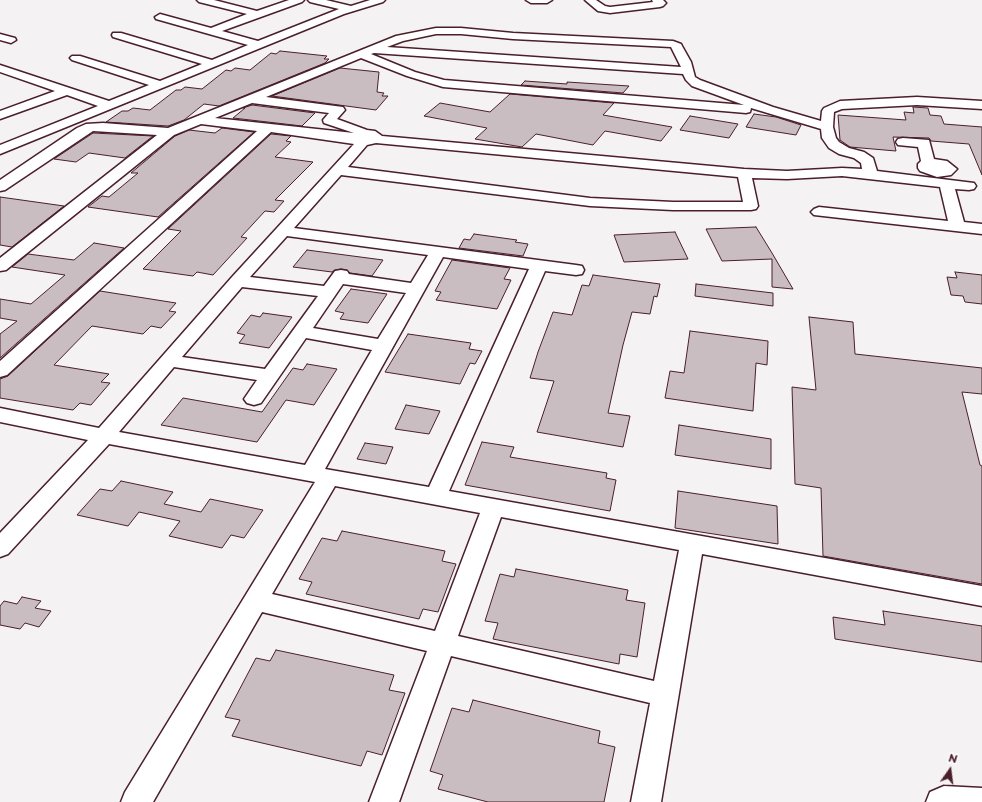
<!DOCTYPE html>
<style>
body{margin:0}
#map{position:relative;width:982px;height:802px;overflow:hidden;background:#f4f2f2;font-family:"Playpen Sans",sans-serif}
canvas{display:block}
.north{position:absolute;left:930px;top:750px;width:40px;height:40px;-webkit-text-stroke:3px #fff;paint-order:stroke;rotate:14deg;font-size:11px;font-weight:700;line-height:16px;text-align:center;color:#4a1f2b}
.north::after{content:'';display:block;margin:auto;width:14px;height:18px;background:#4a1f2b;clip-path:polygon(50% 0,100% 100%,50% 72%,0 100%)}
</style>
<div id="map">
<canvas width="982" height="802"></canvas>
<div class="north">N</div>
</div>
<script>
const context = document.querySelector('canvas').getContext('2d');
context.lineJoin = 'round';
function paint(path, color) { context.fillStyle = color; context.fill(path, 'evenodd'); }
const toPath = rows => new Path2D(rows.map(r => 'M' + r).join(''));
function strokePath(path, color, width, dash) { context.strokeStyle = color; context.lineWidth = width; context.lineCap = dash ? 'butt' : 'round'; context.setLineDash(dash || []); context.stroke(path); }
const building = toPath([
 [280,51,327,56,324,59,329,59,325,63,219,106,204,104,184,120,168,126,106,122,122,111,128,111,133,108,150,110,176,90,181,90,185,87,202,89,226,70,231,71,235,68,250,70,271,53,276,54,280,51],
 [340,68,379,72,377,92,384,93,382,96,388,96,376,110,272,96,340,68],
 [525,81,567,84,567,82,629,86,623,93,521,85,525,81],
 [510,94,614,103,603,115,672,127,661,141,605,131,593,145,536,134,522,147,475,139,487,128,424,116,440,103,490,112,510,94],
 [252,105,315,113,302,126,233,118,245,108,243,108,252,105],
 [913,107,928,108,930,115,941,116,944,124,982,127,982,175,969,144,931,141,929,138,893,137,896,151,850,147,840,140,838,115,906,120,904,112,914,113,913,107],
 [754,114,776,117,801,125,796,135,746,127,754,114],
 [690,116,738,124,729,138,680,130,690,116],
 [222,128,254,132,158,217,88,207,102,196,109,197,138,173,131,173,175,136,189,130,215,133,222,128],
 [93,133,153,136,125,158,89,153,76,162,54,159,93,133],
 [271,134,291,136,286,141,291,142,275,157,313,162,275,200,284,201,274,212,265,211,241,237,247,238,213,275,197,272,193,276,143,269,181,231,168,229,271,134],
 [0,197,64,206,12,247,0,245,0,197],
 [756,227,772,253,793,289,772,287,772,259,722,261,706,229,756,227],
 [675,232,688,259,624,262,614,235,675,232],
 [474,234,517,240,515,242,528,244,523,256,459,248,464,239,470,240,474,234],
 [94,243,124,248,0,358,0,334,17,321,0,318,0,299,31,304,65,275,12,267,28,254,74,260,94,243],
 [307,250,383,260,372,276,350,273,347,270,341,269,335,270,332,272,293,267,307,250],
 [452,260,510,268,504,279,511,280,497,309,436,300,441,292,435,291,452,260],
 [955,272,982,275,982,304,965,302,963,296,951,295,947,277,957,278,955,272],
 [593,275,660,284,657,297,654,296,650,314,632,312,623,345,608,413,630,416,623,447,537,432,554,381,530,378,538,352,553,312,572,315,582,285,589,286,593,275],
 [696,284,773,293,773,306,695,296,696,284],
 [351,289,387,294,368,323,340,319,344,313,335,311,351,289],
 [100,291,176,303,169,311,176,312,161,328,151,326,143,334,92,326,54,365,109,374,101,382,110,383,91,405,80,403,73,410,0,398,0,379,8,376,100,291],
 [263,313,292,317,269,348,239,343,245,335,237,333,251,315,260,317,263,313],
 [809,317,853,322,855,354,982,368,982,394,962,392,980,465,982,466,982,584,823,556,821,488,795,484,792,387,816,390,809,317],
 [690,331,768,341,767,365,756,363,753,411,665,398,670,371,684,373,690,331],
 [408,334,471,343,469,349,482,351,475,364,470,363,460,384,385,372,408,334],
 [307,364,337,369,314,405,286,400,257,442,161,425,183,398,262,412,293,368,303,370,307,364],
 [406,405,440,411,429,434,395,429,406,405],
 [679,425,771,439,771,469,675,455,679,425],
 [482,442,514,447,510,457,607,473,606,478,616,480,610,511,465,485,482,442],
 [365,443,393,447,386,464,357,459,365,443],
 [121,481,173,492,164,504,201,512,210,499,263,510,244,538,231,535,222,548,169,536,180,521,139,512,128,526,77,515,100,489,112,491,121,481],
 [678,491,777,506,778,544,675,528,678,491],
 [342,531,445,551,442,561,456,564,438,612,423,609,419,619,306,594,312,582,299,579,322,538,337,541,342,531],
 [516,569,628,590,626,600,645,603,637,657,620,654,619,664,493,639,498,623,485,621,500,574,514,577,516,569],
 [22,597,41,601,35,608,51,611,39,627,25,623,20,629,0,625,0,606,4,601,17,604,22,597],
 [883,611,982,626,982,662,835,639,833,617,885,625,883,611],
 [276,650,394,675,389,690,405,693,382,755,367,751,361,766,232,736,240,720,225,717,256,658,270,661,276,650],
 [473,700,600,731,598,743,615,747,604,802,488,802,438,789,443,775,430,771,452,708,469,712,473,700]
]);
const minor = toPath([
 [197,0,214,0,257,11,289,0,304,0,302,2,222,31,258,41,339,9,310,2,308,0,326,0,351,6,370,0,385,0,383,2,344,14,0,154,0,145,98,106,67,95,0,119,0,111,55,91,0,72,0,65,109,101,149,85,72,60,70,58,72,56,80,56,160,81,202,64,113,37,112,35,113,33,121,33,212,60,248,45,156,19,155,17,160,14,211,28,247,14,199,2,197,0],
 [526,0,552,0,547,3,531,3,526,0],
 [585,0,596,0,605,6,610,7,653,2,652,0,663,0,666,3,663,6,660,7,610,13,598,11,585,0],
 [436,28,461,28,513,33,673,41,681,44,682,46,691,62,695,77,700,80,773,107,821,121,822,111,824,108,840,101,917,97,982,101,982,109,917,105,842,109,834,112,833,127,836,138,839,142,849,148,864,152,873,158,877,171,974,183,976,186,974,189,969,190,955,189,964,222,982,224,982,234,814,215,811,212,814,209,819,207,948,221,940,187,842,176,787,179,752,178,758,206,756,209,751,210,673,210,590,206,341,175,294,228,576,265,582,266,584,270,582,274,576,275,545,271,449,491,982,586,982,606,702,554,661,802,631,802,650,703,451,656,399,802,369,802,427,651,262,612,153,802,121,802,125,792,315,482,109,444,8,554,0,557,0,533,88,440,0,422,0,408,99,428,232,277,354,144,271,132,7,375,0,377,0,361,257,131,201,124,174,135,6,270,0,271,0,258,157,135,93,131,5,190,0,191,0,180,77,128,86,124,103,123,168,128,396,36,436,28],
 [436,34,461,34,513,39,671,47,681,67,387,47,403,41,436,34],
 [374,53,683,74,686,80,692,86,744,105,444,80,415,72,371,54,374,53],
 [361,58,407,76,443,87,746,113,750,112,751,108,821,129,822,138,829,148,839,154,854,158,861,163,862,169,842,168,787,171,744,169,382,136,375,131,367,130,337,119,345,110,343,107,266,97,361,58],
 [252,103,329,113,323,120,324,123,354,133,215,118,252,103],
 [376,143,738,177,743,202,673,202,590,198,348,167,367,145,376,143],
 [287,236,428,255,411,283,349,274,347,271,341,270,335,271,324,286,250,277,287,236],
 [443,257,529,269,429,487,325,469,443,257],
 [343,284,406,293,378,339,313,328,343,284],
 [242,287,318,296,265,369,182,357,242,287],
 [306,338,372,350,305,465,119,432,174,367,257,380,244,399,247,403,254,405,261,403,306,338],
 [335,486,480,513,435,631,272,594,335,486],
 [501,517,679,550,654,681,458,636,501,517],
 [0,34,15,38,16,40,11,43,0,40,0,34],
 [903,138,929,140,934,159,947,161,957,169,951,175,937,177,920,171,918,168,918,164,921,161,918,147,898,145,896,142,898,139,903,138],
 [944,786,982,788,982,802,926,802,930,792,944,786]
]);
paint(building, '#cabdc1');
strokePath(building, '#4a1f2b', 1);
strokePath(minor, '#4a1f2b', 3);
paint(minor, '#fff');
</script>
